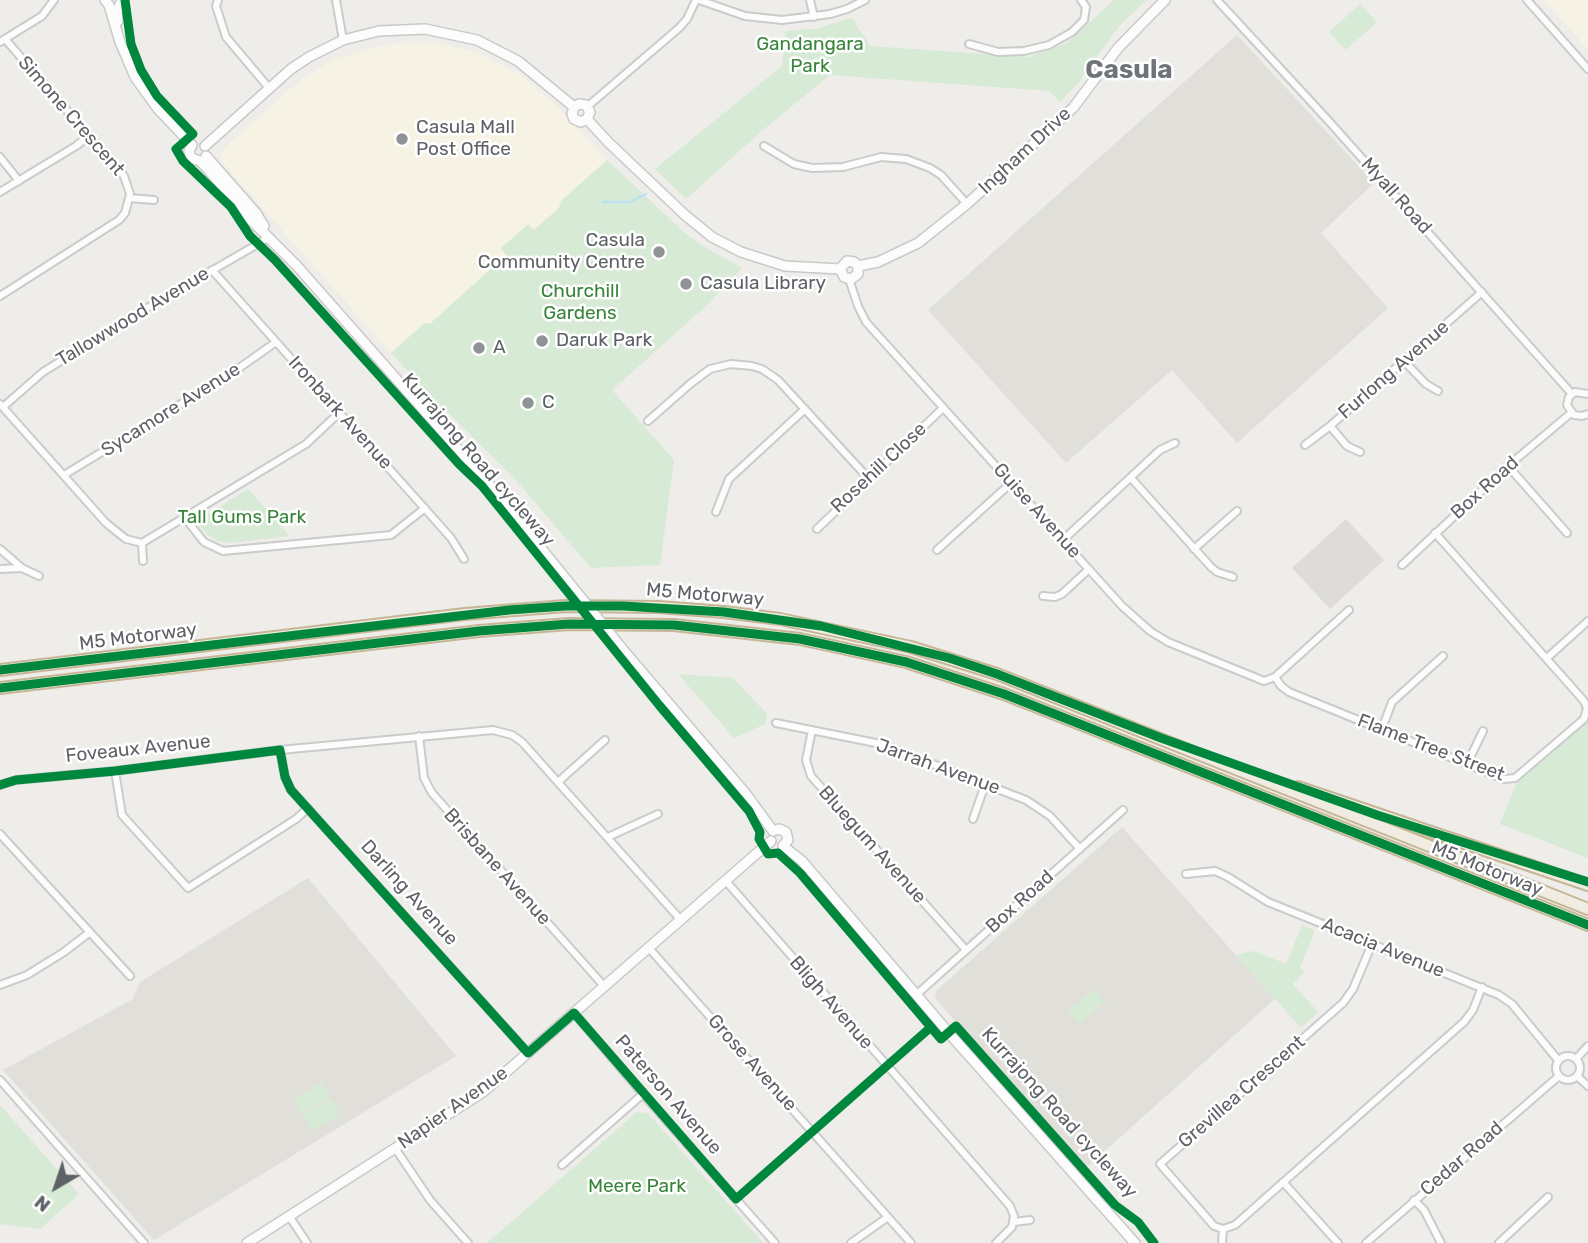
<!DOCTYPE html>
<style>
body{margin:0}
#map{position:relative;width:1588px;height:1243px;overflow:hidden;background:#eeede9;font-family:Rubik,sans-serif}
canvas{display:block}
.north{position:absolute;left:21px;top:1152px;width:70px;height:70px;-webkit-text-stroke:5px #fff;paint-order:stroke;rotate:219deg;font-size:19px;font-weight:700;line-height:28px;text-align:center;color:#5e6267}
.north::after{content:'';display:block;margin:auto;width:24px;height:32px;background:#5e6267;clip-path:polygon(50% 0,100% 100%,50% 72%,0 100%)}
</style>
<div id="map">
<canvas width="1588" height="1243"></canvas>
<div class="north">N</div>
</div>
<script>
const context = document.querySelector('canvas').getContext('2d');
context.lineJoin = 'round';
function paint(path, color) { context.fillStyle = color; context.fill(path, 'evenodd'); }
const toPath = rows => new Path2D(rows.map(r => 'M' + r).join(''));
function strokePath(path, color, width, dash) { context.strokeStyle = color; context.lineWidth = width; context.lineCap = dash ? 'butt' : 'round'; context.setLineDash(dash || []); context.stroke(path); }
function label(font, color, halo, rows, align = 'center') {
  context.font = font + ' Rubik,sans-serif'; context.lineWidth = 5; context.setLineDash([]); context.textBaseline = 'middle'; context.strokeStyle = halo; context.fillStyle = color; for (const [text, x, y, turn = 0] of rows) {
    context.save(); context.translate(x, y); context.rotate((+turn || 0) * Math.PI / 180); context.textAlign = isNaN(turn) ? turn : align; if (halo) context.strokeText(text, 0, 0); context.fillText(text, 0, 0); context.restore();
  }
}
const commercial = toPath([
 [1544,0,1588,0,1588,49],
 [437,43,475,52,521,75,555,104,607,160,561,201,559,208,533,230,526,226,502,248,507,255,429,324,424,323,391,353,220,160,221,151,302,79,337,58,389,44]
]);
const industrial = toPath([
 [1346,519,1384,560,1330,609,1292,568]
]);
const education = toPath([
 [1237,35,1374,183,1321,233,1388,308,1237,443,1172,370,1066,463,928,310],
 [1122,827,1275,999,1089,1165,1083,1166,935,998,936,991],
 [308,878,456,1056,154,1240,3,1070,133,999,140,982]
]);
const green = toPath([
 [1114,0,1147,0,1120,25,1079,82,1060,102,1049,91,830,75,764,129,686,199,655,169,782,66,786,31,815,29,852,18,870,46,1028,57,1067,43],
 [1360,4,1377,22,1346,50,1329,32],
 [607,160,686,234,711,251,742,268,706,306,612,390,674,460,660,565,591,568,514,478,426,391,391,353,425,323,430,324,506,255,501,248,526,226,528,224,534,230,559,208,561,201],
 [248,489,290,536,229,543,218,541,209,535,200,526,200,519],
 [678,674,733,678,767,714,765,724,734,738],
 [1588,720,1588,858,1500,824,1516,784],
 [1302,925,1315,930,1300,967,1304,973,1293,984,1318,1012,1301,1028,1236,955,1254,951,1286,964],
 [1094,989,1105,1002,1079,1024,1068,1011],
 [321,1082,330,1096,302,1115,293,1100],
 [331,1098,341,1113,313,1131,303,1116],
 [0,1105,79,1194,40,1229,0,1224],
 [637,1112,648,1113,763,1243,487,1243]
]);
const stream = toPath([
 [603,202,630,202,646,194]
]);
const street = toPath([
 [218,0,216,6,226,37,269,88],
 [336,0,343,40],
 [699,0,745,16,782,20,830,14,847,9,865,0],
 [810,0,814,17],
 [1217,0,1326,118,1572,394],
 [1527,0,1588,69],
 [0,42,42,16,54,0],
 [969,44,998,52,1024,51,1049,45,1072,32,1084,20,1086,7,1081,0],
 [588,106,679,28,687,19,696,0],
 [764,146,794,164,812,168,843,167,881,157,906,159,930,168,941,175,967,204],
 [0,157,19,181],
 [0,192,76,146,89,136],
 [129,198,154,200],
 [212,270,451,538,464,559],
 [849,279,858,306,866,322,1122,606,1150,631,1168,642,1264,681,1275,677,1349,610],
 [0,296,119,220,125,213,130,194,124,176,5,39],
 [1404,361,1426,384,1438,391],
 [1588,394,1575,392,1569,397,1567,405,1574,415,1582,416,1588,414],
 [0,404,106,523,126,539,142,543,306,444,339,413],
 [3,407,43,372,135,315,270,237],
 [648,421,690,384,710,369,731,364,752,366,762,369,778,380,868,478],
 [1330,426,1347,446,1360,452],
 [1305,445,1330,426,1482,292],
 [1508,466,1567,533],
 [64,475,232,373,276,342],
 [1131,478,1211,567,1217,572,1233,577],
 [716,512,729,479,805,409],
 [185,518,204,542,223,551,391,535,425,508],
 [817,529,943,408],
 [1063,540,1160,450,1175,443],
 [142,543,143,561],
 [0,549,22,568],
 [1194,549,1237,511],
 [937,550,1011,483],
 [1402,565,1508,466,1571,413],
 [0,569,22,568,39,576],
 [1043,596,1055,597,1062,594,1089,569],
 [1547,658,1588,621],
 [1275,677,1281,686,1289,692,1504,779,1515,778,1584,719,1587,708,1584,701,1435,533],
 [776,723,881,744,1026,800,1050,816,1080,849],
 [1382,729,1392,702,1443,656],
 [812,730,806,760,811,776,966,950],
 [419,736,424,778,432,793,603,985],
 [280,750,285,777,291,790,528,1053],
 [1467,764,1483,731],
 [115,771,122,815,188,888,296,819,308,808],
 [558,782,605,740],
 [0,785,16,780,115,771,280,750,493,730,512,735,522,742,680,919],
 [973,819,985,785],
 [0,834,130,976],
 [608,837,658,814],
 [1186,874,1215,871,1228,877,1268,902,1499,995,1512,1004,1558,1060],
 [725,880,1010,1206,1014,1216,1012,1227,996,1243],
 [1372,944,1353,989,1343,1003,1160,1164,1214,1226,1223,1229,1235,1225,1464,1022,1473,1010,1482,987],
 [648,947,911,1243],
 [0,985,27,975,64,952,90,932],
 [916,995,1123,810],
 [574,1013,643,1094,775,1243],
 '1556 1068a12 12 0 1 1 24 0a12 12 0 1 1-24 0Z',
 [1576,1059,1588,1046],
 [1577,1076,1588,1086],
 [0,1080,144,1243],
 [395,1148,430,1200,468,1243],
 [562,1165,643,1094],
 [1283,1182,1338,1243],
 [1414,1200,1424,1210,1441,1243],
 [289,1216,307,1243],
 [1014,1222,1030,1220],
 [851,1243,888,1217],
 [1222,1243,1223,1229],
 [1366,1243,1559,1076],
 [1499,1243,1548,1197]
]);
const secondary = toPath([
 [105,0,109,5,120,42,135,77,158,109,192,145],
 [118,21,117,11,122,0],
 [574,107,579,104,586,105,590,112,587,119],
 [574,107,572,114,574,119,581,122,587,119],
 [587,119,608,142,685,215,712,237,741,252,785,266,840,269],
 [192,145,189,151,191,158,200,161,207,168,249,218,297,266,494,490,579,595],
 [205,146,291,69,309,57,343,40,379,31,425,29,477,40,518,61,574,107],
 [206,156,256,213,264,226],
 [858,266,878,262,918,243,967,204,1073,108,1118,48,1165,0],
 [840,269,844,277,851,279,858,274,858,266],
 [840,269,847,261,854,262,858,266],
 [624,651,746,794,773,831],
 [773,831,779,829,786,832,788,840,783,846],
 [783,846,802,861,948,1032,1135,1243],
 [247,1243,483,1092,771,841]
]);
const highway = toPath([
 [0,670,465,614,565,606,658,607,724,612,780,619,911,647,997,674,1588,909],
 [0,688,479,631,569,624,674,625,800,639,906,662,1004,694,1588,925],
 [1298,787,1588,885]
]);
const secondaryBridge = toPath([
 [579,595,624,651]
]);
const cycleway = toPath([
 [125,0,131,44,141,70,157,96,193,134,176,149,183,161,231,207,250,236,275,260,459,464,482,486,659,705,749,811,760,832,759,839,768,854,778,853,800,873,941,1039,956,1026,1115,1205,1138,1222,1154,1243],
 [0,670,509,610,565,606,623,606,724,612,821,626,949,658,997,674,1161,738,1377,815,1588,882],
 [0,688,479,631,569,624,674,625,800,639,906,662,1004,694,1588,925],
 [0,785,16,780,115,771,280,750,285,777,291,790,528,1053,574,1013,736,1199,931,1027]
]);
const markers = [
 [402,139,7,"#909394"],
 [659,252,7,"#909394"],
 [686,284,7,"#909394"],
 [542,341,7,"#909394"],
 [479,348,7,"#909394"],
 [528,403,7,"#909394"]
];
const parkNames = [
 ["Gandangara",810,45],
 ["Park",810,67],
 ["Churchill",580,292],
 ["Gardens",580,314],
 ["Tall Gums Park",242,518],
 ["Meere Park",637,1187]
];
const streetNames = [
 ["Simone Crescent",71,116,49],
 ["Ingham Drive",1025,151,-43],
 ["Myall Road",1396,196,48],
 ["Tallowwood Avenue",133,317,-31],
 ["Furlong Avenue",1394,370,-41],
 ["Sycamore Avenue",171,410,-32],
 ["Ironbark Avenue",340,413,48],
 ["Kurrajong Road cycleway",478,460,49],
 ["Rosehill Close",879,468,-43],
 ["Box Road",1485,488,-42],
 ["Guise Avenue",1037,511,48],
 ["M5 Motorway",705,595,5],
 ["M5 Motorway",138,637,-7],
 ["Flame Tree Street",1431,748,21],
 ["Foveaux Avenue",138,749,-6],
 ["Jarrah Avenue",938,767,20],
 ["Bluegum Avenue",872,845,48],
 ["Brisbane Avenue",497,867,48],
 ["M5 Motorway",1487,869,22],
 ["Darling Avenue",409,893,48],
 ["Box Road",1020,902,-42],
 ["Acacia Avenue",1383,948,22],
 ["Bligh Avenue",831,1003,49],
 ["Grose Avenue",752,1063,48],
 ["Grevillea Crescent",1242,1092,-41],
 ["Paterson Avenue",668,1095,49],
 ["Napier Avenue",453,1108,-35],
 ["Kurrajong Road cycleway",1059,1113,48],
 ["Cedar Road",1462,1159,-41]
];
const poiNames = [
 ["Casula Mall",416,128],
 ["Post Office",416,150],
 ["Casula",645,241,"right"],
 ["Community Centre",645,263,"right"],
 ["Casula Library",700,284],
 ["Daruk Park",556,341],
 ["A",493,348],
 ["C",542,403]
];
const districtNames = [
 ["Casula",1129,70]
];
paint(commercial, '#f6f2e4');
paint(industrial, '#dedcd9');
paint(education, '#e1dfd9');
paint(green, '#d7ead5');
strokePath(stream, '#bee0f7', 2.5);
strokePath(street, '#cacbcb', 10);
strokePath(secondary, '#c9c9ca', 12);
strokePath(highway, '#c6b696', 14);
strokePath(street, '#fcfcfc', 6);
strokePath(secondary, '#fcfcfc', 9);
strokePath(highway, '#f0ece2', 10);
strokePath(secondaryBridge, '#c9c9ca', 12, []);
strokePath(secondaryBridge, '#fcfcfc', 9);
strokePath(cycleway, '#00873e', 9);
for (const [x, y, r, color] of markers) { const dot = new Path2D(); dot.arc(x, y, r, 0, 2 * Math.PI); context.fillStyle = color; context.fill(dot); strokePath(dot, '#fff', 2.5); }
label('19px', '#378539', '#fff', parkNames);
label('19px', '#5e6267', '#fff', streetNames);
label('19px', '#5e6267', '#fff', poiNames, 'left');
label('bold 26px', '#6f7479', '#fff', districtNames);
</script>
